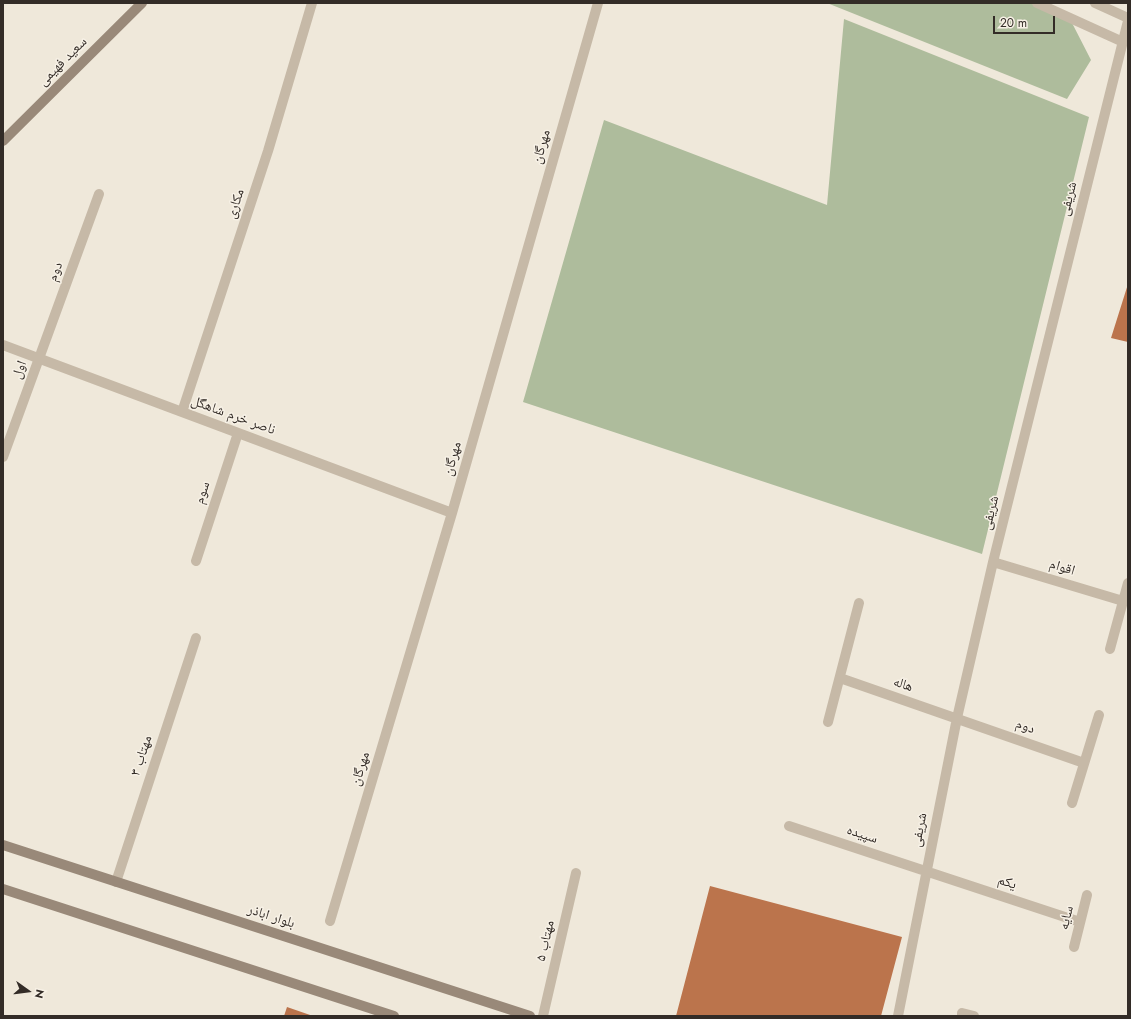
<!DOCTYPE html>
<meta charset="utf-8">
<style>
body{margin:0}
#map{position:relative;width:1131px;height:1019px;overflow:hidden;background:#efe8da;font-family:Jost,sans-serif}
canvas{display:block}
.frame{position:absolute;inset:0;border:4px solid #332c27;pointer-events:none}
.north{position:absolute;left:8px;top:971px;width:40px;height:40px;-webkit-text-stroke:3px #f7f1e6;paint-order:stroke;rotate:104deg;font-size:11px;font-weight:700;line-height:16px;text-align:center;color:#332c27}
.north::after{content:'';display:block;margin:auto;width:14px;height:18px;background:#332c27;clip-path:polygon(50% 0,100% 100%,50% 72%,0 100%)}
.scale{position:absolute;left:993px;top:16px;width:62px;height:18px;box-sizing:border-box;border:2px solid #332c27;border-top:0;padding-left:5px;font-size:12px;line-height:14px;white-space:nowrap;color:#332c27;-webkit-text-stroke:3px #f7f1e6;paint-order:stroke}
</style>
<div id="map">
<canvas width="1131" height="1019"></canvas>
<div class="frame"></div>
<div class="north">N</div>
<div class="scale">20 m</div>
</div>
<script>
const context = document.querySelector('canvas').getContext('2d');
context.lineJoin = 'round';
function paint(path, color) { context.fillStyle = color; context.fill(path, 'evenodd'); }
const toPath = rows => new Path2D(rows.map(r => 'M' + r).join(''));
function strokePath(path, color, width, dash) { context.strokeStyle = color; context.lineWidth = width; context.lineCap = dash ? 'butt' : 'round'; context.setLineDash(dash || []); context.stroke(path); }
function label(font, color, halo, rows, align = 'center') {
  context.font = font + ' Jost,"Noto Naskh Arabic",sans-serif'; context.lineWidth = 3; context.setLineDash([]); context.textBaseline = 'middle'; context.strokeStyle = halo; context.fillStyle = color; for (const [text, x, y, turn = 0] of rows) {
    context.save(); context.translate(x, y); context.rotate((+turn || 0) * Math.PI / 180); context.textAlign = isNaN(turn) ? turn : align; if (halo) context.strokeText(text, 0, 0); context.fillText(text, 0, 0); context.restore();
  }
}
const green = toPath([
 [827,3,1032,3,1071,21,1091,60,1067,99],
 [844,19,1089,117,982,554,523,402,604,120,827,205]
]);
const building = toPath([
 [1128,284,1128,342,1111,338],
 [710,886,902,937,881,1016,676,1016],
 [287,1007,313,1016,284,1016]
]);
const lane = toPath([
 [962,1016,962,1013,974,1016]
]);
const street = toPath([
 [1037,3,1123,42],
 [1095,3,1128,18],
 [3,345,452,513],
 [182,412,268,151,312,3],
 [3,457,99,194],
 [196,561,238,433],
 [993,562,1123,601],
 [1110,649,1128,583],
 [840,678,1084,763],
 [828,722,859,603],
 [1072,803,1099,715],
 [789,826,1080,922],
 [116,882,196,638],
 [330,921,452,513,598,3],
 [1074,947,1087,895],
 [543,1016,576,873],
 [898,1016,957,718,993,562,1128,21]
]);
const secondary = toPath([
 [3,141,142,3],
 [3,845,530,1016],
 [3,889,394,1016]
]);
const streetNames = [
 ["سعید فهیمی",63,62,-45],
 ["مهرگان",542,147,-74],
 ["شریفی",1069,199,-76],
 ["مکاری",236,204,-72],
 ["دوم",56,272,-70],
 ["اول",20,370,-70],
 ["ناصر خرم شاهگل",233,416,20],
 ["مهرگان",453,459,-74],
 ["سوم",203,493,-72],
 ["شریفی",991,513,-76],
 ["اقوام",1062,568,17],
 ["هاله",903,685,19],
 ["دوم",1025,727,19],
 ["مهتاب ۳",142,756,-72],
 ["مهرگان",361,769,-73],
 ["شریفی",920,830,-79],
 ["سپیده",862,835,18],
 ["یکم",1007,883,18],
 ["بلوار اباذر",271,917,18],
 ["سایه",1067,918,-77],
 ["مهتاب ۵",546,941,-77]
];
paint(green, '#aebc9c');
paint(building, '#bb744c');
strokePath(lane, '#c6b9a7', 10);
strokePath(street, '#c6b9a7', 10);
strokePath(secondary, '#998979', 10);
label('14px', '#332c27', '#f7f1e6', streetNames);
</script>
